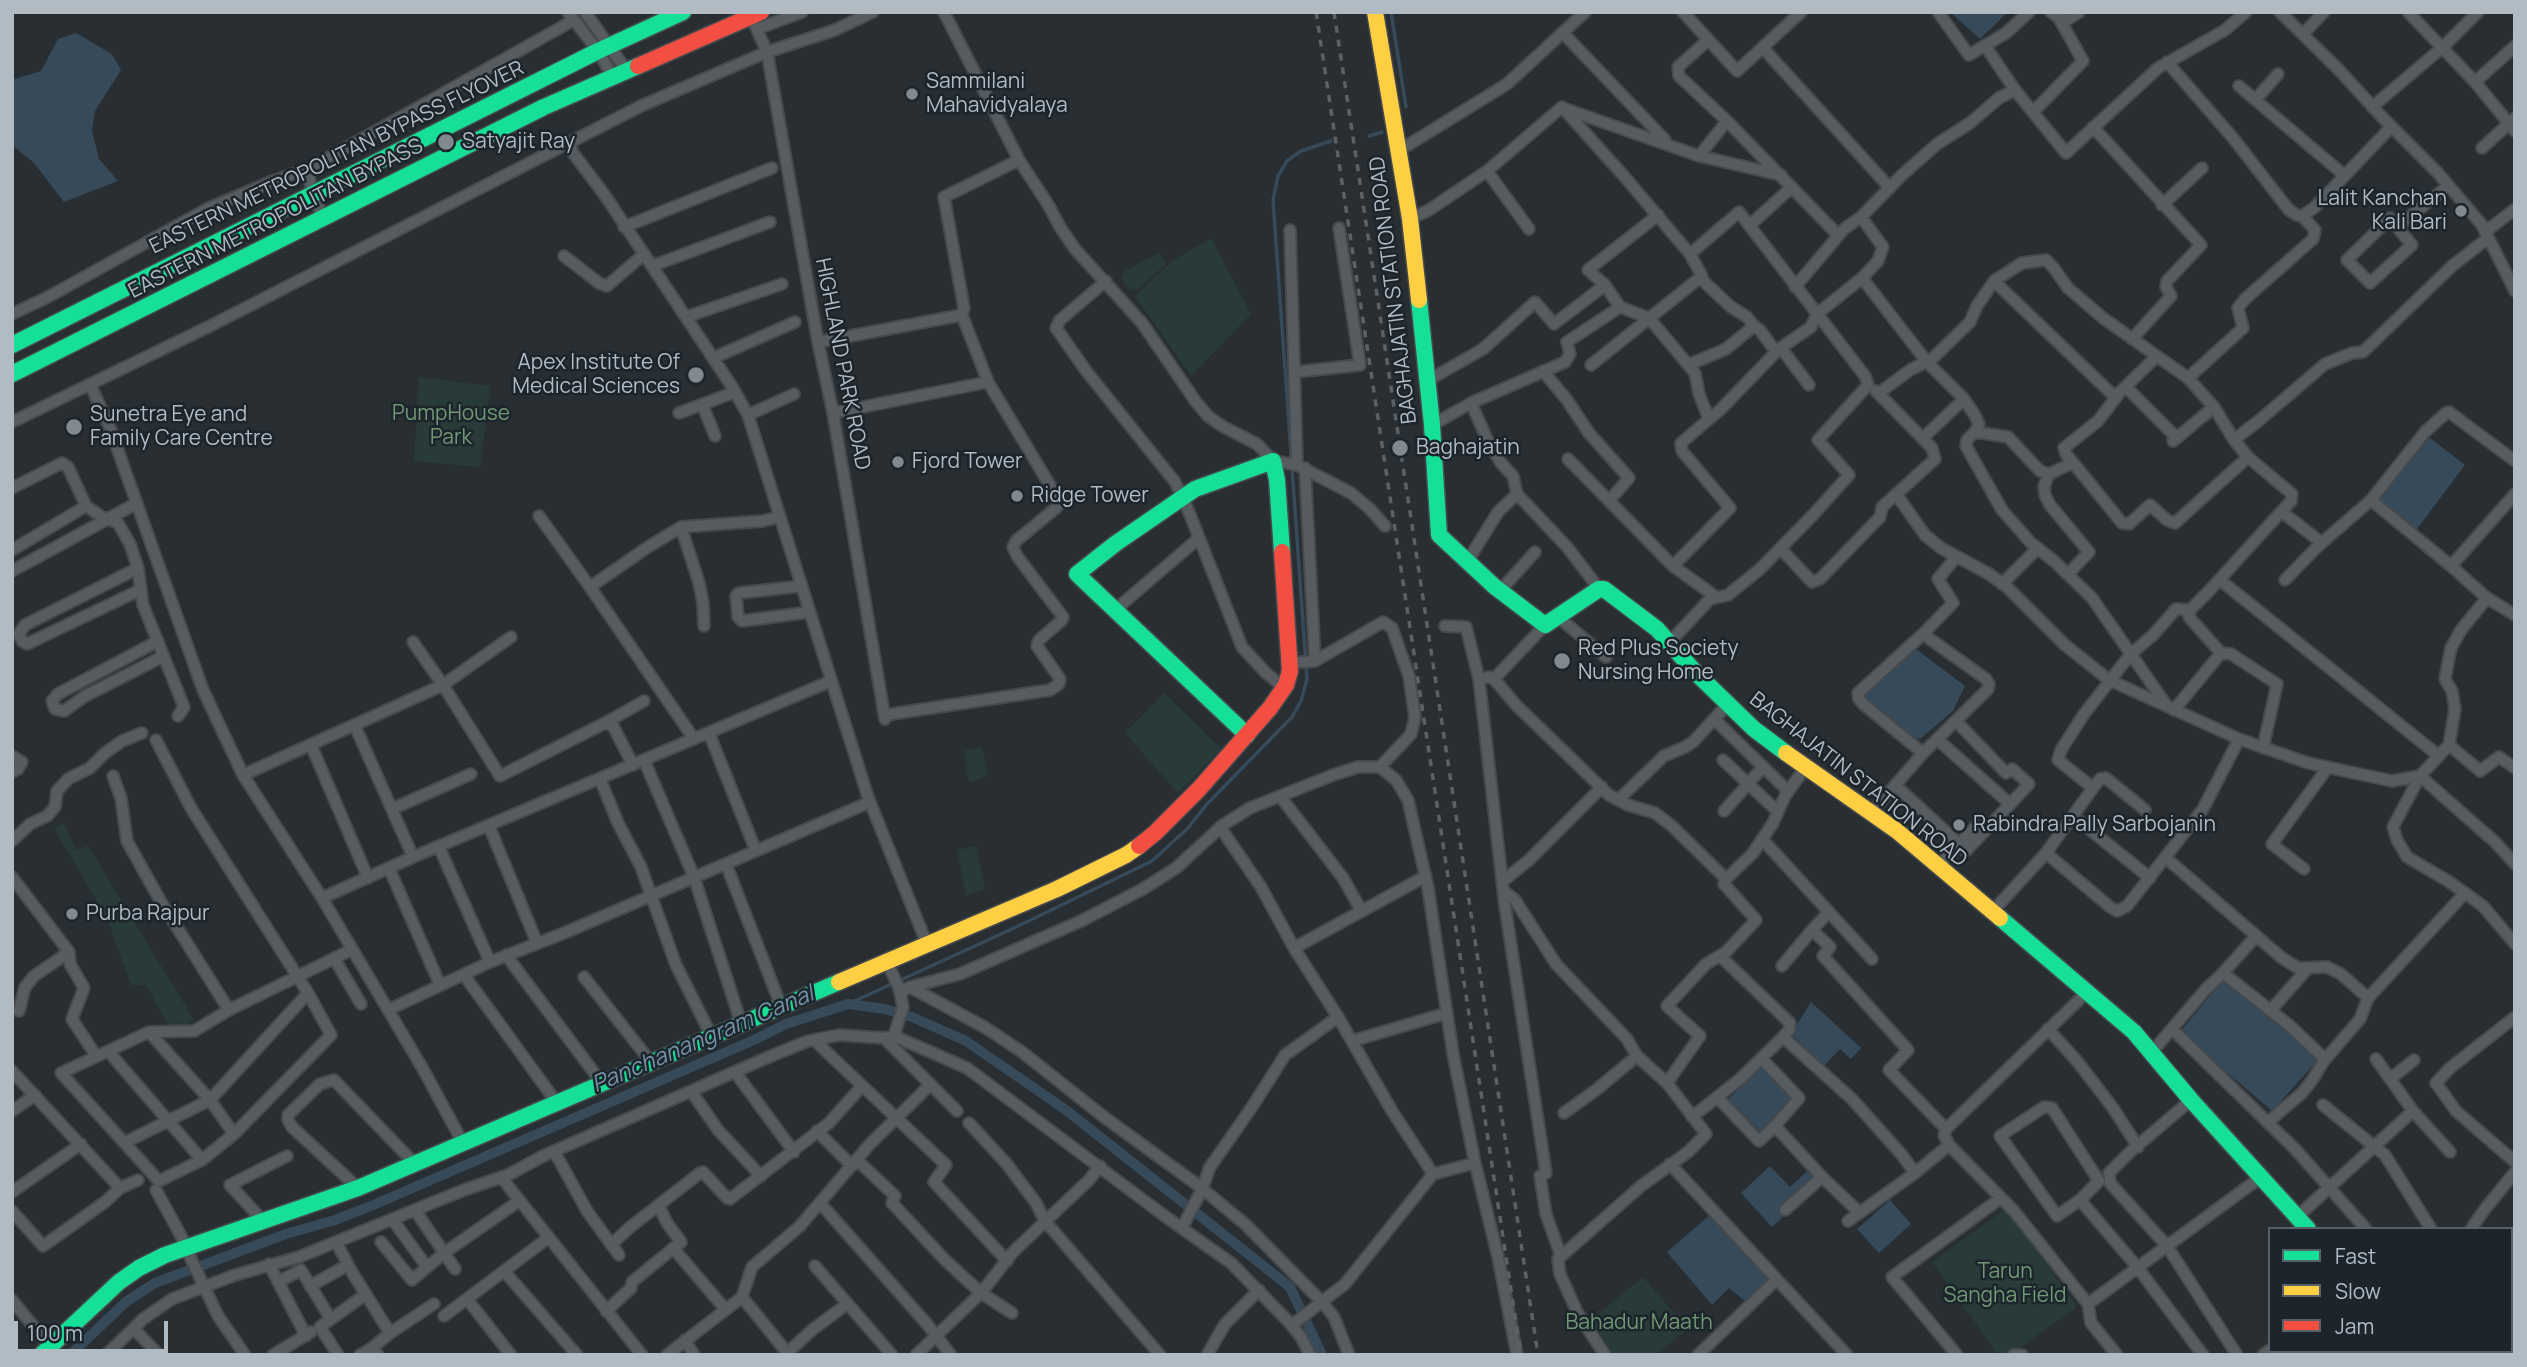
<!DOCTYPE html>
<style>
body{margin:0}
#map{position:relative;width:2527px;height:1367px;overflow:hidden;background:#282e32;font-family:Manrope,sans-serif}
canvas{display:block}
.frame{position:absolute;inset:0;border:14px solid #b1bbc4;pointer-events:none}
.legend{position:absolute;left:2268px;top:1227px;width:245px;height:126px;box-sizing:border-box;background:#1c252c;border:2px solid #586169;margin:0;padding:9px 12px;list-style:none;font-size:21px;color:#b1bbc4}
.legend li{display:flex;align-items:center;gap:14px;height:35px}
.legend b{width:35px;border:2px solid #586169}
.scale{position:absolute;left:14px;top:1321px;width:154px;height:32px;box-sizing:border-box;border:4px solid #b1bbc4;border-top:0;padding-left:9px;font-size:21px;line-height:24px;white-space:nowrap;color:#b1bbc4;-webkit-text-stroke:5px #1c252c;paint-order:stroke}
</style>
<div id="map">
<canvas width="2527" height="1367"></canvas>
<div class="frame"></div>
<ul class="legend">
<li><b style="height:9px;background:#16e098"></b>Fast</li>
<li><b style="height:9px;background:#ffcf43"></b>Slow</li>
<li><b style="height:9px;background:#f24e42"></b>Jam</li>
</ul>
<div class="scale">100 m</div>
</div>
<script>
const context = document.querySelector('canvas').getContext('2d');
context.lineJoin = 'round';
function paint(path, color) { context.fillStyle = color; context.fill(path, 'evenodd'); }
const toPath = rows => new Path2D(rows.map(r => 'M' + r).join(''));
function strokePath(path, color, width, dash) { context.strokeStyle = color; context.lineWidth = width; context.lineCap = dash ? 'butt' : 'round'; context.setLineDash(dash || []); context.stroke(path); }
function label(font, color, halo, rows, align = 'center') {
  context.font = font + ' Manrope,sans-serif'; context.lineWidth = 5; context.setLineDash([]); context.textBaseline = 'middle'; context.strokeStyle = halo; context.fillStyle = color; for (const [text, x, y, turn = 0] of rows) {
    context.save(); context.translate(x, y); context.rotate((+turn || 0) * Math.PI / 180); context.textAlign = isNaN(turn) ? turn : align; if (halo) context.strokeText(text, 0, 0); context.fillText(text, 0, 0); context.restore();
  }
}
const green = toPath([
 [1211,238,1251,314,1191,376,1135,296,1171,262],
 [1159,253,1166,264,1139,289,1130,290,1121,278,1126,270],
 [419,377,490,386,480,467,414,461],
 [1164,693,1221,749,1178,793,1125,733],
 [982,747,988,775,969,783,964,751],
 [64,823,76,850,88,846,194,1020,187,1025,178,1023,168,1025,146,985,131,985,107,918,54,828],
 [976,846,985,889,966,896,957,850],
 [2007,1208,2077,1307,2010,1355,1998,1355,1932,1262],
 [1643,1277,1688,1329,1655,1355,1614,1355,1591,1320]
]);
const water = toPath([
 [1950,12,2008,12,1980,39],
 [76,33,112,54,121,70,95,111,92,131,99,159,118,181,64,202,34,163,12,145,12,80,41,71,58,39],
 [2430,438,2465,465,2417,529,2411,532,2383,508,2379,493,2422,443],
 [1916,649,1965,686,1953,711,1920,739,1902,735,1860,694],
 [2223,980,2319,1059,2272,1111,2180,1032],
 [1811,1002,1861,1048,1851,1059,1840,1049,1824,1066,1791,1034],
 [1765,1064,1796,1097,1760,1132,1728,1099],
 [1770,1166,1790,1187,1812,1167,1823,1180,1772,1227,1741,1193],
 [1890,1200,1911,1224,1879,1253,1857,1229],
 [1712,1213,1774,1283,1750,1305,1729,1288,1712,1305,1667,1252]
]);
const stream = toPath([
 [1391,12,1406,107],
 [1369,136,1382,132],
 [848,1004,1012,929,1152,861,1188,828,1207,804,1292,717,1301,701,1307,679,1273,200,1278,176,1287,161,1301,151,1331,141]
]);
const canal = toPath([
 [70,1355,127,1301,155,1283,286,1234,335,1220,371,1206,754,1040,786,1024,848,1004,885,1009,912,1017,966,1041,1066,1110,1290,1287,1322,1355]
]);
const street = toPath([
 [568,12,598,51,613,77],
 [585,12,627,71],
 [749,12,767,52,818,342,833,413,885,719],
 [944,12,1019,160,1049,206,1060,227,1075,249,1142,323,1196,402,1208,416,1222,426,1257,444,1273,461,1297,465,1351,493,1370,509,1385,526],
 [1683,12,1737,71,1801,12],
 [1938,12,1969,55,2006,33,2029,12],
 [2051,12,2059,18,2067,20,2079,12],
 [2280,12,2339,70,2383,118,2438,173,2482,225,2515,291],
 [2408,12,2475,82,2515,131],
 [757,29,802,12],
 [1563,33,1665,140],
 [2303,34,2324,12],
 [1708,40,1678,67,1679,76,1727,121,1838,235],
 [1986,47,2015,90,2066,153,2158,68,2225,30,2246,12],
 [1763,48,1890,188],
 [2167,62,2233,138,2289,210,2297,215,2302,216,2314,208,2391,127],
 [2475,82,2515,46],
 [2239,86,2344,175],
 [2255,100,2278,74],
 [2372,107,2443,47,2478,12],
 [1563,108,1699,156,1781,175],
 [2034,111,2083,61,2059,18],
 [2093,127,2201,245,2167,281,2166,287,2171,296,2132,339],
 [570,144,573,153,604,194,731,385,748,415,868,797,927,944],
 [2482,148,2515,118],
 [1400,150,1507,84,1585,12],
 [1699,156,1727,121],
 [308,169,312,194,324,218],
 [1487,171,1529,229],
 [2162,205,2202,168],
 [1410,219,1429,210,1487,171,1562,107,1623,175,1690,254,1739,212,1865,376,1868,385,1818,440,1849,475,1813,515,1760,569,1728,595,1710,599,1669,643],
 [1750,225,1792,187],
 [624,227,772,168],
 [2397,227,2390,218,2347,260,2370,283,2412,245,2397,227,2448,186],
 [1290,230,1297,465],
 [2485,232,2515,209],
 [564,256,599,283,607,286,644,254],
 [652,266,770,222],
 [1700,278,1731,307,1747,317,1754,326],
 [1862,278,1927,362,1964,399,1974,414,1979,424,1975,432,1967,440,1966,446,2002,510,2031,543,2055,562,2092,598,2167,706],
 [1106,281,1060,320,1056,328,1087,372,1175,482,1187,507,1242,647,1265,672,1284,688],
 [1994,281,2116,398],
 [1605,285,1620,307],
 [1795,287,1844,229,1861,217],
 [12,314,48,297,207,209,273,181,308,169,574,20],
 [686,317,782,284],
 [818,342,962,315],
 [1781,348,1809,385],
 [2157,356,2120,392,2098,421,2064,448,2066,454,2122,523,2129,524,2150,505,2167,520,2175,523,2248,457],
 [713,358,795,322],
 [1591,365,1702,276,1690,254],
 [1688,365,1726,349,1754,326,1760,330,1776,352],
 [1543,371,1567,400,1589,433,1629,478,1609,501],
 [1295,372,1360,365,1339,228],
 [2188,378,2243,328,2238,308,2245,299,2313,239,2315,230,2302,216],
 [1427,381,1483,349,1535,302,1554,324,1605,285,1588,270,1658,215],
 [90,384,110,428,203,690,243,775,322,898,423,1069,463,1143],
 [2126,387,2177,438],
 [1879,393,1910,370,1932,359,1970,322,1977,306,1994,281,2022,263,2046,260,2053,267,2068,288,2103,318,2188,378,2214,407,2234,440],
 [1471,403,1487,439,1501,463,1513,476,1517,494,1568,548,1599,589],
 [702,404,715,436],
 [679,413,735,392],
 [833,413,988,382],
 [748,415,794,394],
 [12,422,208,327,643,105,767,52,835,30,873,12],
 [1432,425,1471,403,1565,362,1570,354,1567,342,1620,307,1649,318,1695,373,1699,394,1709,419],
 [1975,432,2008,437,2040,471,2049,474,2072,463],
 [1923,438,1964,399],
 [2173,441,2214,407],
 [1568,459,1673,566,1716,597],
 [1305,468,1315,661],
 [2049,474,2044,486,2045,495,2050,505,2089,552,2068,574],
 [12,488,62,463,68,467,86,506,102,517,118,523,130,544,138,568,143,605,184,707,178,716],
 [1896,494,1925,535,1941,548,1989,574,2007,587,2065,645,2109,680,2239,739,2203,809,2127,906,2117,911,2110,907,2046,853,1991,913],
 [2371,500,2425,432,2446,413,2449,412,2515,461],
 [2282,512,2322,543],
 [539,516,590,587],
 [681,527,699,583,703,603,704,626],
 [1781,549,1812,582,1820,579,1880,517,1882,507,1935,459,1932,448,1876,391],
 [12,550,86,506],
 [1467,562,1498,512,1517,494],
 [1673,566,1730,508,1682,451,1681,443,1721,409,1779,349,1811,327,1817,314,1862,278,1878,261,1883,247,1861,217,1902,175,1937,144,1970,123,1999,98,2015,90],
 [2451,566,2515,494],
 [138,568,25,625,19,634,22,641,27,644,140,590],
 [12,571,137,503],
 [2220,580,2439,756],
 [2285,580,2317,547,2371,500,2451,566,2487,598],
 [2002,584,2038,548],
 [802,586,739,593,736,596,738,617,742,621,810,612],
 [1500,591,1535,552],
 [1115,610,1199,538],
 [2515,615,2487,598,2461,630,2451,648,2445,679,2452,691,2455,709,2449,745,2420,776,2495,842,2515,864],
 [1558,617,1606,657],
 [1545,625,1494,679,1516,705,1609,795,1628,805,1655,813,1672,826,1726,879],
 [1445,626,1466,627,1479,679],
 [1923,634,1953,603,1938,579,1956,557],
 [158,641,58,694,52,701,55,709,64,711,85,696,164,656],
 [413,642,443,685,511,637],
 [2221,653,2231,654,2277,684,2263,748],
 [1290,663,1315,661,1383,622,1392,628,1409,676,1415,718,1411,734,1380,767],
 [1494,679,1489,677,1479,679,1505,906,1546,1173,1540,1176,1546,1214,1561,1256],
 [2174,710,2221,653,2189,617,2190,610],
 [885,715,1050,690,1059,684,1060,679,1037,646,1039,640,1061,621,1063,617,1017,556,1013,547,1016,541,1056,508,1060,502,988,382,962,315,964,308,944,197,1019,160],
 [1714,719,1788,791],
 [605,723,644,701],
 [355,726,413,857],
 [709,733,756,851],
 [694,739,590,587,648,547,681,527,763,521,779,517],
 [1937,739,2010,804],
 [2239,739,2308,763,2392,781,2420,776,2393,827,2397,840,2407,857,2448,881,2483,906,2515,944],
 [156,740,191,808,308,993,331,1035,234,1134],
 [311,745,368,878],
 [2449,745,2480,771,2499,757,2515,768],
 [12,756,22,762,18,769,12,772],
 [644,760,694,877,741,1023],
 [1723,760,1777,811],
 [243,775,443,685,500,776,605,723,613,726,633,765],
 [113,776,121,798,127,841,161,902,229,1010],
 [600,779,618,823,641,867,676,965,711,1035],
 [1895,785,1959,844,1976,826],
 [2093,788,2100,779,2106,778,2145,810],
 [1280,796,1343,878,1361,910],
 [1618,800,1664,756,1685,747,1693,742,1728,704],
 [392,809,471,774],
 [1724,811,1763,767],
 [1871,813,1923,753,1988,689,1989,684,1986,679,1923,634,1858,693,1859,699,1863,704,1923,753],
 [2073,816,2150,878],
 [489,826,537,943],
 [1220,827,1261,887,1294,948],
 [1762,839,1872,959],
 [12,841,30,824,47,816,55,807,57,791,68,779,90,768,105,753,122,741,142,733],
 [439,847,490,962],
 [2046,853,2093,788,2058,760,2061,750,2084,714,2130,655,2153,635,2176,609,2190,610,2208,592,2291,501,2292,494,2248,457,2234,440,2262,418,2325,364,2352,353,2363,352,2452,266,2488,238],
 [2166,858,2282,958,2298,968,2327,967,2341,974,2368,998],
 [726,864,781,1006],
 [1938,866,1959,844,1966,851,2029,784,2012,769,2006,773,1956,721],
 [389,868,440,985],
 [2304,869,2272,844,2328,767],
 [12,877,69,952,70,964,84,988,72,1019,96,1056],
 [1503,881,1529,860,1602,787],
 [1504,891,1515,900,1556,964,1627,1039,1637,1056,1667,1083],
 [322,898,413,857,831,681],
 [1829,912,1812,930,1830,947,1823,956,1908,1050,1889,1070,1946,1129],
 [506,955,601,1082],
 [1720,956,1790,1023,1789,1030,1783,1037,1852,1099,1902,1155,1915,1173,1949,1145],
 [334,958,361,1004],
 [887,962,899,988,903,1007,894,1036],
 [1782,966,1812,930],
 [2223,973,2256,936],
 [464,975,557,1103],
 [584,977,650,1061],
 [910,987,986,1028,1022,1052,1104,1117,1199,1186,1245,1224,1322,1302,1334,1317,1349,1355],
 [900,993,910,987,960,974,1081,921,1143,889,1176,868,1223,825,1250,808,1333,775,1358,767,1380,767,1396,780,1408,800,1428,888,1453,1054,1475,1163,1498,1257,1517,1355],
 [2086,993,1946,1129,1944,1135,1949,1145,2014,1211,2088,1304,2261,1177],
 [388,1010,490,962,564,933,870,802],
 [2271,1010,2308,968],
 [19,1011,25,987,34,976,69,952],
 [2515,1017,2450,1068,2436,1083,2456,1111,2515,1162],
 [2048,1029,2077,1061,2113,1108,2138,1147],
 [2172,1029,2295,1149,2366,1229],
 [149,1032,210,1100,234,1134,202,1160,159,1181,61,1073,149,1032,194,1031,229,1010,351,950],
 [884,1038,957,1111],
 [814,1040,946,1165,934,1182,1007,1261],
 [1352,1041,1447,1013],
 [108,1051,202,1160],
 [2151,1053,2206,989,2223,973,2289,1025,2325,1059],
 [1762,1059,1799,1098,1775,1126],
 [2376,1059,2413,1111,2450,1152],
 [12,1071,120,1188,105,1202,43,1246,12,1211],
 [735,1072,794,1152],
 [2390,1079,2414,1060],
 [691,1091,718,1130,761,1176],
 [1717,1097,1759,1141,1775,1126,1822,1177,1860,1213],
 [2191,1100,2130,1152,2109,1173,2110,1183,2167,1246,2237,1355],
 [2323,1105,2385,1155,2431,1229],
 [12,1111,35,1095],
 [1564,1113,1596,1090,1637,1056],
 [1692,1117,1740,1079,1783,1037],
 [2268,1122,2302,1093,2313,1079,2323,1062,2360,1019,2368,998,2465,893],
 [969,1123,1006,1163,1036,1203,1045,1221,1160,1355],
 [817,1131,852,1166],
 [124,1143,210,1100,308,993],
 [554,1151,587,1211,619,1255],
 [857,1160,895,1196,892,1203,945,1260,981,1293,1012,1313],
 [1670,1164,1847,1355],
 [1433,1174,1475,1163],
 [501,1177,642,1355],
 [120,1188,138,1180],
 [358,1188,292,1127,288,1120,288,1115,320,1084,334,1080,414,1163],
 [156,1190,187,1247,191,1259,218,1316,245,1355],
 [12,1192,81,1144],
 [2080,1200,2099,1181,2052,1108,2044,1107,2000,1136,2057,1216,2080,1200,2138,1268,2203,1355],
 [820,1203,927,1324,951,1355],
 [415,1210,455,1269],
 [1785,1210,1822,1177],
 [2297,1217,2413,1111],
 [392,1219,427,1267],
 [263,1221,230,1185,287,1156],
 [1848,1221,1915,1173],
 [1182,1228,1202,1189,1210,1167,1252,1107,1285,1055,1338,1017,1294,948,1426,876],
 [2471,1229,2485,1209,2515,1172],
 [336,1242,353,1274,390,1333,372,1348],
 [381,1242,412,1280,444,1253,519,1201],
 [611,1245,629,1228,700,1173,703,1172,727,1198,730,1199,829,1123,862,1086],
 [673,1248,726,1310],
 [2511,1252,2515,1249],
 [269,1264,306,1336],
 [815,1266,892,1355],
 [504,1271,577,1355],
 [278,1282,301,1270,330,1318],
 [310,1286,348,1265],
 [742,1297,789,1355],
 [467,1299,511,1355],
 [12,1300,42,1337],
 [2088,1304,2091,1323,2117,1355],
 [606,1311,631,1288,632,1282,681,1242,667,1223,659,1206],
 [444,1316,548,1238],
 [1292,1325,1345,1284,1433,1174,1392,1111,1338,1017],
 [134,1329,159,1355],
 [2511,1329,2515,1326],
 [390,1333,434,1304],
 [685,1340,694,1355],
 [787,1353,812,1330,847,1304],
 [106,1355,143,1319,172,1299,235,1275,299,1257,464,1190,508,1175,543,1156,771,1056,808,1041,839,1035,884,1038,894,1036,967,1068,1166,1217,1231,1263,1288,1321,1301,1337,1310,1355],
 [273,1355,311,1332],
 [338,1355,320,1327,366,1294],
 [360,1355,372,1348,378,1355],
 [667,1355,742,1297,752,1267,800,1226,869,1145,930,1085],
 [916,1355,981,1293,1013,1252,1089,1180,1100,1166],
 [1207,1355,1225,1324,1259,1290],
 [1605,1355,1578,1314,1560,1274,1558,1259,1641,1186,1688,1152,1706,1134,1667,1083,1700,1036,1667,1006,1706,964,1726,952,1756,920,1724,884,1726,879,1753,853,1773,823,1785,796,1805,768],
 [1698,1355,1776,1280],
 [1957,1355,1892,1277,2001,1198],
 [2014,1355,2022,1355],
 [2263,1355,2270,1350],
 [2366,1355,2369,1351],
 [2478,1355,2483,1351]
]);
const fast = toPath([
 [1419,300,1432,425,1439,535,1495,587,1545,625,1599,589,1604,589,1657,629,1696,673,1754,729,1786,753],
 [12,345,598,51,683,12],
 [12,374,544,107,638,66],
 [1247,735,1077,574,1115,544,1195,489,1273,461,1277,480,1282,552],
 [2000,918,2134,1032,2191,1100,2308,1229],
 [2418,1351,2420,1355],
 [41,1355,119,1282,139,1268,165,1255,358,1188,839,982]
]);
const slow = toPath([
 [1375,12,1410,219,1419,300],
 [1786,753,1897,831,2000,918],
 [839,982,1057,889,1126,855,1139,846]
]);
const jam = toPath([
 [638,66,761,12],
 [1139,846,1155,833,1199,789,1270,708,1286,685,1290,671,1282,552]
]);
const rail = toPath([
 [1316,12,1521,1355],
 [1334,12,1538,1355]
]);
const markers = [
 [912,94,7,"#818a91"],
 [446,142,9,"#818a91"],
 [2461,211,7,"#818a91"],
 [696,375,9,"#818a91"],
 [74,427,9,"#818a91"],
 [1400,448,9,"#818a91"],
 [898,462,7,"#818a91"],
 [1017,496,7,"#818a91"],
 [1562,661,9,"#818a91"],
 [1959,825,7,"#818a91"],
 [72,914,7,"#818a91"]
];
const poiNames = [
 ["Sammilani",926,82],
 ["Mahavidyalaya",926,106],
 ["Satyajit Ray",462,142],
 ["Lalit Kanchan",2447,199,"right"],
 ["Kali Bari",2447,223,"right"],
 ["Apex Institute Of",680,363,"right"],
 ["Medical Sciences",680,387,"right"],
 ["Sunetra Eye and",90,415],
 ["Family Care Centre",90,439],
 ["Baghajatin",1416,448],
 ["Fjord Tower",912,462],
 ["Ridge Tower",1031,496],
 ["Red Plus Society",1578,649],
 ["Nursing Home",1578,673],
 ["Rabindra Pally Sarbojanin",1973,825],
 ["Purba Rajpur",86,914]
];
const streetNames = [
 ["EASTERN METROPOLITAN BYPASS FLYOVER",337,158,-26],
 ["EASTERN METROPOLITAN BYPASS",276,219,-27],
 ["BAGHAJATIN STATION ROAD",1394,290,-97],
 ["HIGHLAND PARK ROAD",842,364,79],
 ["BAGHAJATIN STATION ROAD",1858,780,38]
];
const parkNames = [
 ["PumpHouse",451,414],
 ["Park",451,438],
 ["Tarun",2005,1272],
 ["Sangha Field",2005,1296],
 ["Bahadur Maath",1639,1323]
];
const waterNames = [
 ["Panchanangram Canal",703,1040,-23]
];
paint(green, '#293b39');
paint(water, '#374a59');
strokePath(stream, '#374a59', 3.5);
strokePath(canal, '#374a59', 10);
strokePath(street, '#464a4d', 14);
strokePath(fast, '#464a4d', 19);
strokePath(slow, '#464a4d', 19);
strokePath(jam, '#464a4d', 19);
strokePath(street, '#575c61', 10);
strokePath(fast, '#16e098', 16);
strokePath(slow, '#ffcf43', 16);
strokePath(jam, '#f24e42', 16);
strokePath(rail, '#5b6165', 3.5, [7, 7]);
for (const [x, y, r, color] of markers) { const dot = new Path2D(); dot.arc(x, y, r, 0, 2 * Math.PI); context.fillStyle = color; context.fill(dot); strokePath(dot, '#1c252c', 2.5); }
label('21px', '#b1bbc4', '#1c252c', poiNames, 'left');
label('21px', '#b1bbc4', '#1c252c', streetNames);
label('21px', '#719874', '#1c252c', parkNames);
label('italic 23px', '#7491a5', '#1c252c', waterNames);
</script>
